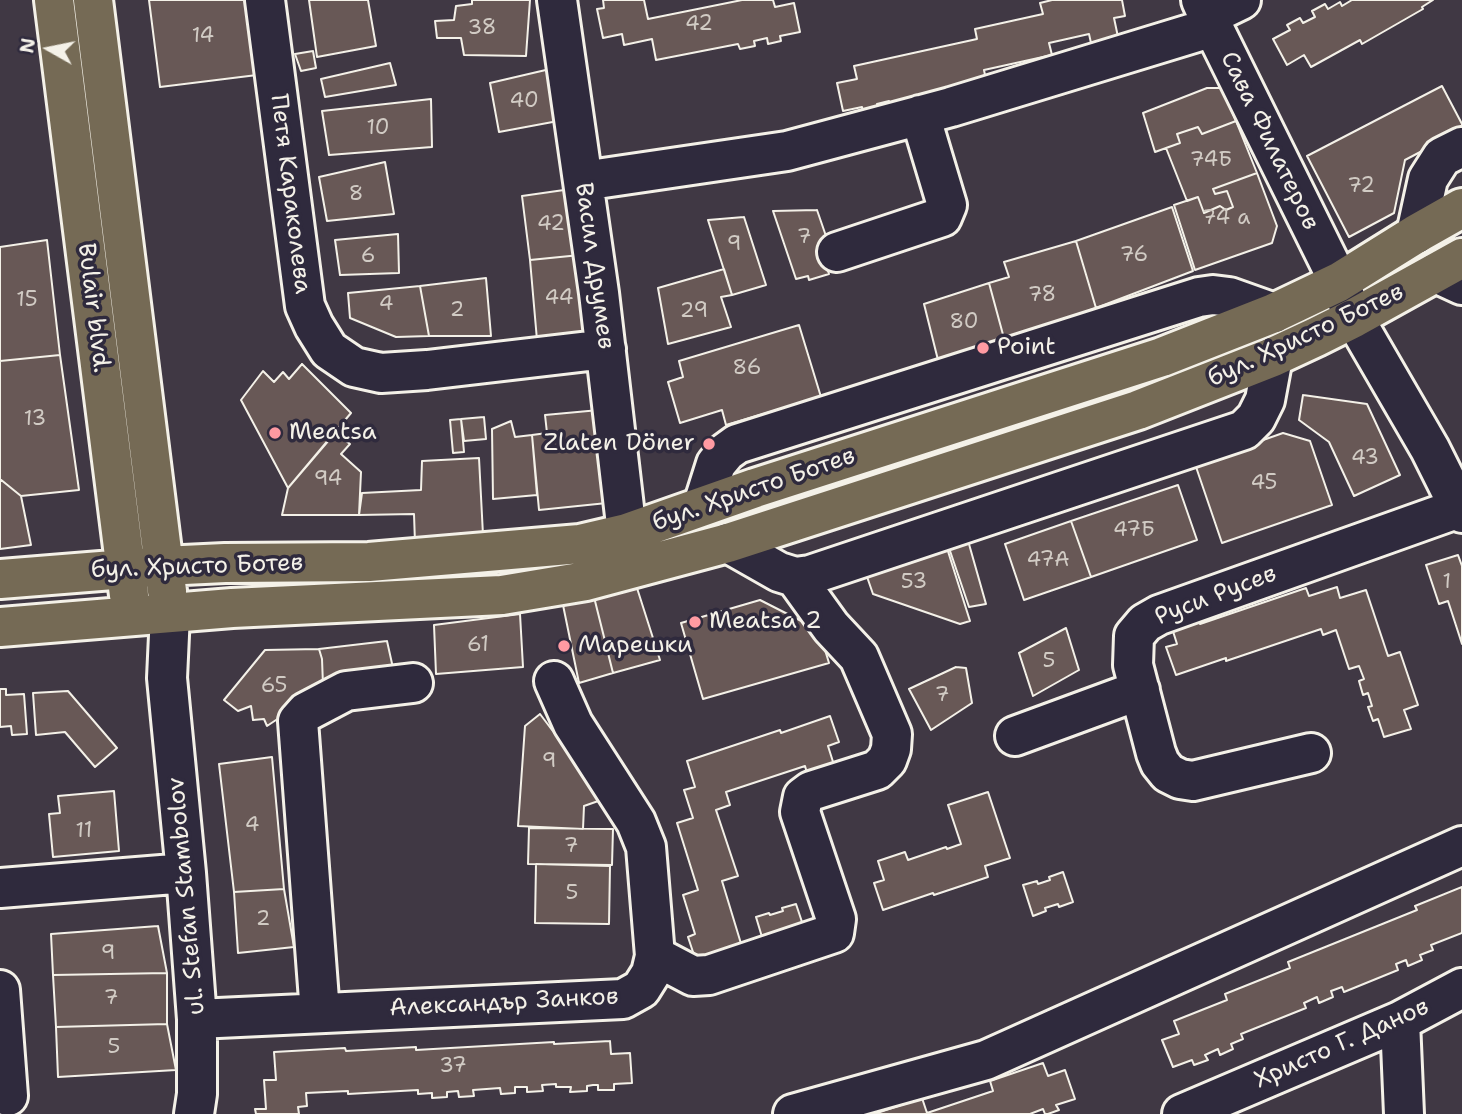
<!DOCTYPE html>
<meta charset="utf-8">
<style>
body{margin:0}
#map{position:relative;width:1462px;height:1114px;overflow:hidden;background:#403844;font-family:"Shantell Sans",sans-serif}
canvas{display:block}
.north{position:absolute;left:14px;top:14px;width:70px;height:70px;-webkit-text-stroke:5px #2f2a3d;paint-order:stroke;rotate:279deg;font-size:19px;font-weight:700;line-height:28px;text-align:center;color:#f4f1e8}
.north::after{content:'';display:block;margin:auto;width:24px;height:32px;background:#f4f1e8;clip-path:polygon(50% 0,100% 100%,50% 72%,0 100%)}
</style>
<div id="map">
<canvas width="1462" height="1114"></canvas>
<div class="north">N</div>
</div>
<script>
const context = document.querySelector('canvas').getContext('2d');
context.lineJoin = 'round';
function paint(path, color) { context.fillStyle = color; context.fill(path, 'evenodd'); }
const toPath = rows => new Path2D(rows.map(r => 'M' + r).join(''));
function strokePath(path, color, width, dash) { context.strokeStyle = color; context.lineWidth = width; context.lineCap = dash ? 'butt' : 'round'; context.setLineDash(dash || []); context.stroke(path); }
function label(font, color, halo, rows, align = 'center') {
  context.font = font + ' "Shantell Sans",sans-serif'; context.lineWidth = 7; context.setLineDash([]); context.textBaseline = 'middle'; context.strokeStyle = halo; context.fillStyle = color; for (const [text, x, y, turn = 0] of rows) {
    context.save(); context.translate(x, y); context.rotate((+turn || 0) * Math.PI / 180); context.textAlign = isNaN(turn) ? turn : align; if (halo) context.strokeText(text, 0, 0); context.fillText(text, 0, 0); context.restore();
  }
}
const building = toPath([
 [149,0,247,0,257,75,160,87,149,0],
 [309,0,368,0,376,46,317,57,309,0],
 [472,0,530,0,526,56,464,55,461,38,437,38,435,21,454,20,456,6,472,4,472,0],
 [603,0,644,0,648,19,742,0,773,0,775,7,794,3,800,32,780,36,781,41,768,44,767,38,754,41,755,46,740,49,738,44,656,60,652,39,624,45,622,34,603,38,597,9,604,8,603,0],
 [1052,0,1122,0,1125,16,1114,18,1118,37,1091,43,1089,34,1049,43,1052,55,984,70,986,80,903,99,904,104,890,107,889,101,877,104,878,109,863,113,862,107,843,111,837,83,857,79,854,66,977,39,975,29,1043,14,1040,3,1052,0],
 [1352,0,1433,0,1422,7,1423,9,1362,44,1360,40,1311,67,1304,55,1287,65,1273,39,1290,30,1287,25,1300,18,1303,23,1315,17,1312,11,1325,4,1328,9,1340,2,1342,6,1352,0],
 [313,51,316,68,301,71,295,54,313,51],
 [390,63,396,85,325,97,321,79,390,63],
 [550,69,558,121,499,132,490,83,550,69],
 [1442,86,1462,124,1462,130,1405,160,1394,213,1349,237,1307,156,1442,86],
 [1207,88,1222,88,1236,121,1202,134,1198,127,1177,134,1180,143,1155,152,1143,113,1207,88],
 [431,99,432,147,329,155,322,111,431,99],
 [1236,121,1257,173,1213,189,1215,194,1227,191,1233,207,1226,210,1220,206,1204,213,1198,197,1187,201,1166,148,1180,143,1177,134,1198,127,1202,134,1236,121],
 [385,162,394,214,327,221,319,177,385,162],
 [1257,173,1277,226,1272,243,1195,270,1174,205,1198,197,1204,213,1220,206,1226,210,1233,207,1227,191,1215,194,1213,189,1257,173],
 [571,189,580,255,530,260,522,196,571,189],
 [1172,207,1193,271,1096,308,1076,241,1172,207],
 [817,210,836,265,827,268,829,274,809,280,808,276,796,279,773,211,817,210],
 [744,217,766,285,732,295,708,220,744,217],
 [398,234,399,273,340,275,335,240,398,234],
 [47,240,60,355,0,361,0,247,47,240],
 [1076,241,1096,308,1005,342,989,283,1009,277,1004,262,1076,241],
 [580,255,589,338,537,340,530,260,580,255],
 [724,269,732,295,721,297,731,327,668,344,658,288,724,269],
 [486,278,491,336,429,336,420,286,486,278],
 [989,283,1005,342,938,360,924,304,989,283],
 [420,286,429,336,396,337,350,318,348,293,420,286],
 [799,325,821,397,726,425,722,410,680,423,668,382,683,377,679,361,799,325],
 [60,355,79,490,21,496,0,479,0,361,60,355],
 [302,364,351,413,288,488,241,400,263,371,274,382,283,372,289,379,302,364],
 [1303,395,1367,404,1400,475,1354,496,1329,442,1299,420,1303,395],
 [599,410,607,503,539,510,532,435,547,433,545,415,599,410],
 [484,417,486,439,464,441,461,419,484,417],
 [461,419,464,452,453,453,450,420,461,419],
 [511,421,515,437,532,435,537,495,493,499,492,429,511,421],
 [335,433,350,444,341,454,361,472,359,515,282,515,288,488,335,433],
 [1283,433,1310,441,1332,505,1222,543,1195,464,1283,433],
 [479,458,483,535,415,543,414,514,359,515,362,493,421,490,422,461,479,458],
 [0,479,21,496,31,545,0,549,0,479],
 [1178,485,1197,540,1091,577,1071,521,1178,485],
 [1071,521,1091,577,1024,600,1005,544,1071,521],
 [967,537,986,604,969,607,947,542,967,537],
 [946,545,970,621,960,624,873,594,865,571,946,545],
 [1458,555,1462,566,1462,644,1448,601,1439,604,1426,565,1458,555],
 [1337,587,1340,598,1366,590,1388,656,1400,652,1418,705,1404,710,1411,729,1384,737,1378,719,1373,721,1368,707,1372,706,1368,693,1363,695,1359,681,1364,679,1359,666,1349,669,1336,630,1323,635,1321,629,1226,661,1226,658,1176,675,1166,647,1177,644,1171,625,1198,616,1200,624,1306,588,1309,596,1337,587],
 [637,588,660,660,613,673,594,597,637,588],
 [594,597,613,673,579,683,563,605,594,597],
 [760,600,819,630,829,663,703,699,681,623,760,600],
 [520,614,523,667,436,674,434,625,520,614],
 [1066,628,1079,670,1033,696,1019,653,1066,628],
 [387,641,393,668,323,685,322,659,319,649,387,641],
 [319,649,322,659,323,685,307,690,282,716,267,726,264,719,253,720,251,706,238,711,224,700,265,650,319,649],
 [956,667,966,668,972,703,931,730,909,689,956,667],
 [0,689,6,689,6,695,24,694,27,734,12,735,11,726,0,727,0,689],
 [68,691,117,748,95,767,65,732,36,735,33,693,68,691],
 [540,714,604,799,584,806,583,829,518,826,525,726,540,714],
 [830,716,839,742,828,746,834,765,807,773,805,766,726,792,730,805,716,810,738,876,722,881,746,960,697,964,688,937,695,934,683,895,698,890,677,823,693,818,684,790,695,787,687,761,780,730,781,733,830,716],
 [272,757,284,889,234,892,219,764,272,757],
 [114,791,119,851,53,857,49,814,60,813,58,796,114,791],
 [988,792,1010,858,985,866,988,877,934,895,933,893,883,910,874,883,884,880,878,861,905,852,908,860,946,847,947,849,961,844,948,805,988,792],
 [529,828,613,829,612,865,528,864,529,828],
 [536,864,610,866,609,924,535,923,536,864],
 [1063,872,1073,902,1059,907,1058,904,1045,908,1046,911,1033,916,1023,885,1037,881,1038,884,1050,880,1049,877,1063,872],
 [1462,887,1462,933,1431,945,1433,950,1420,955,1422,960,1408,966,1406,960,1396,964,1398,970,1344,992,1342,987,1331,991,1333,997,1319,1003,1317,997,1304,1003,1306,1008,1241,1034,1243,1039,1231,1044,1233,1049,1220,1055,1218,1049,1205,1055,1208,1060,1194,1065,1192,1060,1173,1067,1162,1040,1179,1034,1174,1021,1227,1000,1225,994,1290,968,1288,962,1417,910,1415,906,1462,887],
 [284,889,294,947,238,953,234,892,284,889],
 [796,904,806,934,765,947,756,917,769,913,770,915,783,911,782,908,796,904],
 [158,926,167,973,53,975,51,934,158,926],
 [167,973,167,1024,56,1027,53,975,167,973],
 [167,1024,176,1070,58,1077,56,1027,167,1024],
 [610,1041,611,1054,630,1053,632,1083,614,1084,614,1090,598,1090,598,1085,593,1085,587,1086,587,1091,570,1092,571,1087,556,1087,556,1084,542,1085,543,1091,527,1092,527,1087,515,1087,515,1093,501,1094,500,1088,473,1090,474,1096,459,1097,458,1091,447,1092,447,1097,432,1098,432,1093,418,1094,418,1090,348,1094,348,1091,306,1093,307,1106,298,1107,299,1114,256,1114,255,1109,266,1109,264,1080,276,1080,274,1052,345,1048,346,1051,416,1047,416,1050,554,1042,554,1044,610,1041],
 [1043,1063,1048,1076,1065,1070,1075,1099,1056,1105,1059,1110,1048,1114,1045,1114,1043,1109,1030,1114,874,1114,922,1098,927,1113,993,1091,990,1081,1043,1063]
]);
const minor = toPath([
 [265,0,305,306,314,326,329,350,354,367,381,373,427,370,606,349],
 [557,0,599,293,627,533],
 [1201,0,1213,27,1339,282,1354,318,1430,449,1462,513],
 [1208,16,1241,0],
 [583,181,787,151,951,107,1213,27],
 [1416,234,1428,179,1442,157,1462,147],
 [837,252,942,217,947,205,920,115],
 [1436,273,1462,285],
 [703,505,716,464,726,452,737,444,1199,297,1213,295,1229,297,1274,313],
 [728,543,779,572,795,577,810,575,1244,430,1256,418,1265,400,1273,357],
 [170,614,167,678,186,873,197,1019,197,1094,194,1114],
 [1015,736,1140,690],
 [1311,753,1193,781,1180,779,1168,773,1160,763,1156,753,1133,665,1134,636,1145,623,1159,615,1462,507],
 [0,888,186,873],
 [655,956,693,976,709,975,834,933,836,919,800,812,803,797,811,791,877,770,887,760,891,749,892,734,859,657,831,627,795,577],
 [0,990,8,1096],
 [320,1013,298,721,306,712,346,691,413,683],
 [197,1019,623,999,641,989,651,973,655,956,646,847,636,822,573,724,554,681],
 [1400,1021,1404,1114],
 [793,1114,986,1060,1462,846],
 [1182,1114,1400,1021,1462,988]
]);
const major = toPath([
 [54,0,129,595],
 [93,0,167,591],
 [0,579,163,566,225,563,369,562,580,544,627,533,755,488,1162,357,1274,313,1339,282,1416,234,1462,208],
 [0,627,232,608,502,595,586,581,728,543,1138,410,1273,357,1316,337,1354,318,1462,258]
]);
const markers = [
 [983,348,7,"#ff9aa2"],
 [275,433,7,"#ff9aa2"],
 [709,444,7,"#ff9aa2"],
 [695,622,7,"#ff9aa2"],
 [564,646,7,"#ff9aa2"]
];
const numberNames = [
 ["42",699,25],
 ["38",482,29],
 ["14",203,37],
 ["40",524,102],
 ["10",378,129],
 ["74Б",1211,161],
 ["72",1361,187],
 ["8",356,195],
 ["74 a",1226,219],
 ["42",551,225],
 ["7",804,238],
 ["9",734,245],
 ["76",1134,256],
 ["6",368,257],
 ["78",1042,296],
 ["44",559,299],
 ["15",27,301],
 ["4",386,305],
 ["2",457,311],
 ["29",694,312],
 ["80",964,323],
 ["86",747,369],
 ["13",35,420],
 ["43",1365,459],
 ["94",328,480],
 ["45",1264,484],
 ["47Б",1134,531],
 ["47А",1048,561],
 ["53",914,583],
 ["1",1447,583],
 ["61",478,646],
 ["5",1049,662],
 ["65",274,687],
 ["7",942,696],
 ["9",549,762],
 ["4",252,826],
 ["11",84,832],
 ["7",571,847],
 ["5",572,894],
 ["2",263,920],
 ["9",108,954],
 ["7",111,999],
 ["5",114,1048],
 ["37",453,1067]
];
const streetNames = [
 ["Сава Филатеров",1269,141,64],
 ["Петя Караколева",290,194,83],
 ["Васил Друмев",594,266,82],
 ["Bulair blvd.",93,308,83],
 ["бул. Христо Ботев",1306,336,-25],
 ["бул. Христо Ботев",754,490,-19],
 ["бул. Христо Ботев",197,567,-2],
 ["Руси Русев",1216,596,-21],
 ["ul. Stefan Stambolov",187,896,-95],
 ["Александър Занков",504,1003,-3],
 ["Христо Г. Данов",1342,1044,-24]
];
const poiNames = [
 ["Point",997,348],
 ["Meatsa",289,433],
 ["Zlaten Döner",695,444,"right"],
 ["Meatsa 2",709,622],
 ["Марешки",578,646]
];
paint(building, '#685856');
strokePath(building, '#f4f1e8', 2);
strokePath(minor, '#f4f1e8', 44);
strokePath(major, '#f4f1e8', 44);
strokePath(minor, '#2f2a3d', 38);
strokePath(major, '#756a55', 38);
for (const [x, y, r, color] of markers) { const dot = new Path2D(); dot.arc(x, y, r, 0, 2 * Math.PI); context.fillStyle = color; context.fill(dot); strokePath(dot, '#2f2a3d', 2.5); }
label('21px', '#d1cbc4', null, numberNames);
label('24px', '#f4f1e8', '#2f2a3d', streetNames);
label('24px', '#f4f1e8', '#2f2a3d', poiNames, 'left');
</script>
